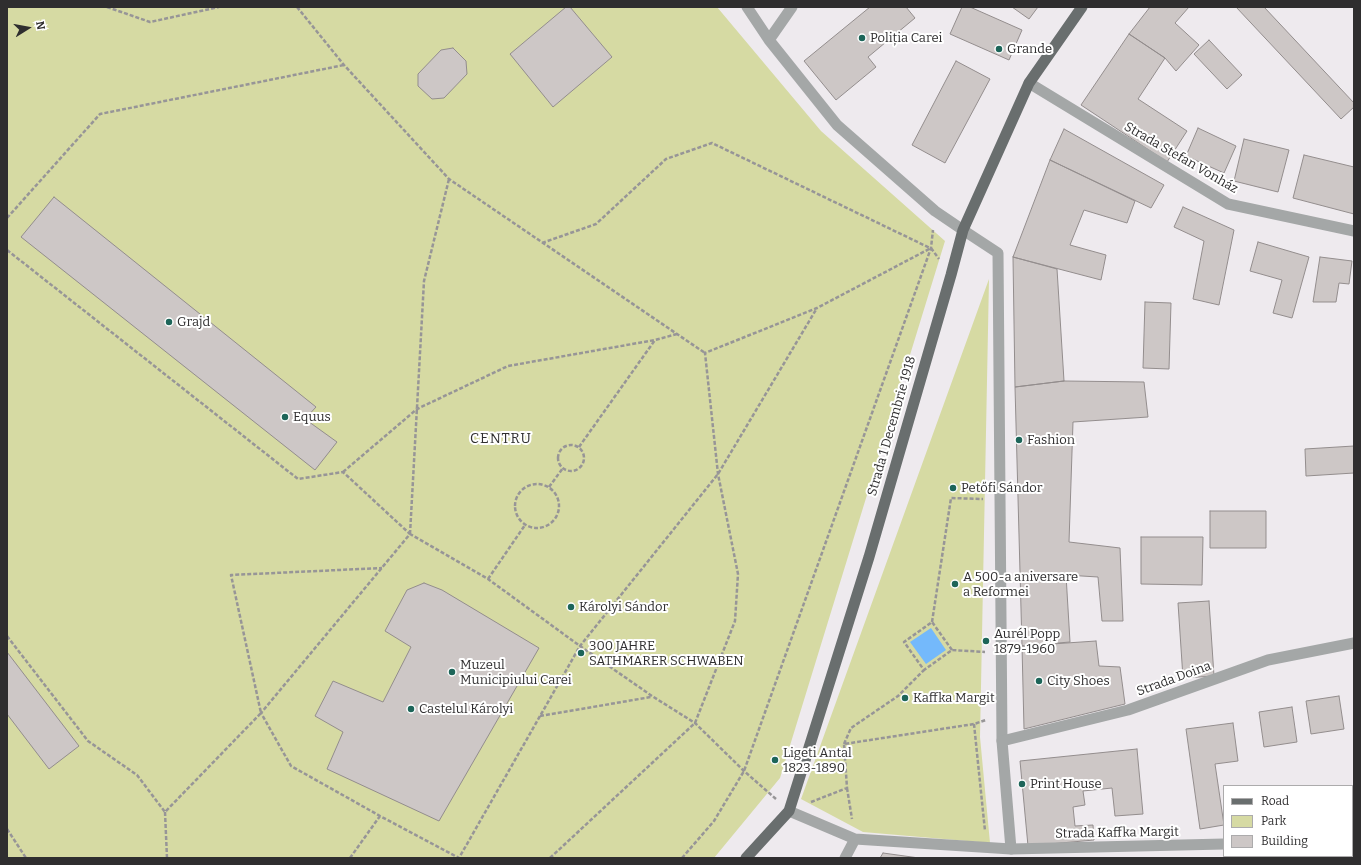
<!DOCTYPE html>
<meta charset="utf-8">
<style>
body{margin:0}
#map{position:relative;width:1361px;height:865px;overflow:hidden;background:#eeeaee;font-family:Bitter,serif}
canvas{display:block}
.frame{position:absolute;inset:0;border:8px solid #2f2e2f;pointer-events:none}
.legend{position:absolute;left:1223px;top:785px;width:130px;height:72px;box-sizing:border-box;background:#fff;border:1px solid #acabac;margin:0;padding:5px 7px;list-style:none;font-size:12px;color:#2f2e2f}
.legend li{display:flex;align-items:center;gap:8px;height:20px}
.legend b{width:20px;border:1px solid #acabac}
.north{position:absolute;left:8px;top:8px;width:40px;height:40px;-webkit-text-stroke:3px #fff;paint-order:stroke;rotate:79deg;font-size:11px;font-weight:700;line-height:16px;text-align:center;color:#2f2e2f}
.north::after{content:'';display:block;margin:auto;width:14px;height:18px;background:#2f2e2f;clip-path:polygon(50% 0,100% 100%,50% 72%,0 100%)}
</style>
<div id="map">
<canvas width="1361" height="865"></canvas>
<div class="frame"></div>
<ul class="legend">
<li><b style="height:5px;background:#696e6e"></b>Road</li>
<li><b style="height:11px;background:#d6daa3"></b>Park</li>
<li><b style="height:11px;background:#cdc7c6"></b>Building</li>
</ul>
<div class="north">N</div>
</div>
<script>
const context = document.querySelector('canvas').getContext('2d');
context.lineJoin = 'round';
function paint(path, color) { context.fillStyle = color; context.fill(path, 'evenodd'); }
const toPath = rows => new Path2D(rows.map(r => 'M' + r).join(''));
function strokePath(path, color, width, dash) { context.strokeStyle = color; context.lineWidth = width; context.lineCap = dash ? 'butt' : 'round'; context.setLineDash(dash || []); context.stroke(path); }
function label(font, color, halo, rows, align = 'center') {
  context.font = font + ' Bitter,serif'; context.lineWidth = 4; context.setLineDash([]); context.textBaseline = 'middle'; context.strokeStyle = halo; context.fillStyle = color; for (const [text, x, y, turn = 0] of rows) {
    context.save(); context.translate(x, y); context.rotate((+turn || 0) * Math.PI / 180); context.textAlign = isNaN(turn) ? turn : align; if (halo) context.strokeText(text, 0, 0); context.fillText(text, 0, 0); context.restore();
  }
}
const green = toPath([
 [7,7,717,7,821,131,945,241,780,778,714,858,7,858],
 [989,279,980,737,990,843,863,832,801,799]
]);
const water = toPath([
 [931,628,946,650,926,664,910,642]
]);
const building = toPath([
 [566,7,570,7,612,57,553,107,510,54,566,7],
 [870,7,906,7,915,18,868,57,876,67,836,100,804,61,870,7],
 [962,7,970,7,1022,30,1009,60,950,34,962,7],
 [1012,7,1038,7,1029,19,1012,7],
 [1150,7,1189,7,1175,23,1199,45,1176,71,1165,58,1129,34,1150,7],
 [1236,7,1264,7,1354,103,1354,107,1341,119,1236,7],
 [1129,34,1165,58,1138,99,1187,131,1167,162,1081,105,1129,34],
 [1209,40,1242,75,1227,89,1194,54,1209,40],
 [453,48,466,61,467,74,444,98,432,99,418,86,418,74,441,50,453,48],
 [956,61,990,79,945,163,912,145,956,61],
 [1198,128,1236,146,1224,173,1186,156,1198,128],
 [1064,129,1164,185,1151,208,1050,160,1064,129],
 [1244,139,1289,150,1278,192,1234,181,1244,139],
 [1304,155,1354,167,1354,214,1293,198,1304,155],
 [1050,160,1135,201,1127,223,1084,210,1070,245,1106,255,1101,280,1013,257,1050,160],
 [54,197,316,407,305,419,337,442,315,470,21,237,54,197],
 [1183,207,1234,230,1219,305,1193,299,1204,241,1174,227,1183,207],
 [1258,242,1309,257,1292,318,1273,313,1282,280,1250,271,1258,242],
 [1013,257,1057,269,1064,381,1015,387,1013,257],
 [1320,257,1352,261,1349,284,1339,283,1336,302,1313,302,1320,257],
 [1145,302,1171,303,1169,369,1143,368,1145,302],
 [1064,381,1144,382,1148,417,1073,422,1069,542,1120,548,1123,621,1102,621,1098,577,1066,575,1070,642,1022,646,1015,387,1064,381],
 [1354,446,1354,473,1306,476,1305,449,1354,446],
 [1210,511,1266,511,1266,548,1210,548,1210,511],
 [1141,537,1203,537,1202,585,1141,584,1141,537],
 [424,583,442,590,539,648,439,821,327,769,343,732,315,716,333,681,383,702,411,647,385,631,407,590,424,583],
 [1209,601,1214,676,1183,678,1178,603,1209,601],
 [1096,641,1099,666,1120,667,1125,704,1024,729,1022,646,1096,641],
 [7,652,79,746,49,769,7,714,7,652],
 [1339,696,1344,729,1311,734,1306,701,1339,696],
 [1292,707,1297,742,1264,747,1259,712,1292,707],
 [1233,723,1238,761,1215,764,1224,825,1200,829,1186,729,1233,723],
 [1137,749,1143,814,1115,816,1112,788,1083,791,1085,805,1073,807,1075,826,1093,825,1094,840,1028,846,1020,761,1137,749],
 [883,853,919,858,880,858,883,853]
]);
const path = toPath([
 [107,7,150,22,219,7],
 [297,7,344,65,449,179,705,353],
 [7,218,100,114,344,65],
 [542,243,596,224,666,159,712,143,930,248],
 [7,250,298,479,343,472,410,534],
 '558 458a13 13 0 1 1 26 0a13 13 0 1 1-26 0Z',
 [579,447,655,340],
 [343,472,417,409,508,366,655,340,677,334],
 '515 506a22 22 0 1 1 44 0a22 22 0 1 1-44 0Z',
 [549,487,563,468],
 [410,534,424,281,449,179],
 [488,579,525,525],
 [932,622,951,498,983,499],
 [7,636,88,741,137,775,165,812,261,713,231,575,382,568],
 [952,650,932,622,904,642,924,670,952,650,985,652],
 [540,716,651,697],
 [974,724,985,831],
 [844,744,851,728,898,696,924,670],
 [847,788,852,819],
 [776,799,744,771,695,723,652,696,580,646,488,579,410,534,261,713,291,766,380,816,459,858,580,646,718,474,817,308],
 [811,802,847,788,844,744,974,724,986,720],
 [165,812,167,858],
 [7,829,26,858],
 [350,858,380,816],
 [550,858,695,723,735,621,738,574,718,474,705,353,817,308,931,248,939,259],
 [682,858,714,821,744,771,931,248,933,230]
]);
const pedestrian = toPath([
 [963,230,998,253,1002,741],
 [789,811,855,839,1011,849],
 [845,858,855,839]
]);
const minor = toPath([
 [747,7,769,40,837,125,935,211,963,230],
 [769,40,792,7],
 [1029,83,1228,204,1354,231],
 [1352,842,1354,842],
 [1224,844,1011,849,1002,741,1128,710,1268,660,1354,643]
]);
const primary = toPath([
 [746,858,789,811,869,557,951,275,963,230,1029,83,1082,7]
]);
const markers = [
 [862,38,4,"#1d6559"],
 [999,49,4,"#1d6559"],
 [169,322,4,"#1d6559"],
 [285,417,4,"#1d6559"],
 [1019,440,4,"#1d6559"],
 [953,488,4,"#1d6559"],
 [955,584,4,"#1d6559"],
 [571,607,4,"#1d6559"],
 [986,641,4,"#1d6559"],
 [581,653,4,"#1d6559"],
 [452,672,4,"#1d6559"],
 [1039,681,4,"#1d6559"],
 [905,698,4,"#1d6559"],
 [411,709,4,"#1d6559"],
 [775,760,4,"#1d6559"],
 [1022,784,4,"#1d6559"]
];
const poiNames = [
 ["Poliția Carei",870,38],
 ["Grande",1007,49],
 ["Grajd",177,322],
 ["Equus",293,417],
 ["Fashion",1027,440],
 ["Petőfi Sándor",961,488],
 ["A 500-a aniversare",963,577],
 ["a Reformei",963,592],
 ["Károlyi Sándor",579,607],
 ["Aurél Popp",994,634],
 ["1879-1960",994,649],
 ["300 JAHRE",589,646],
 ["SATHMARER SCHWABEN",589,661],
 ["Muzeul",460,665],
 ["Municipiului Carei",460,680],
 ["City Shoes",1047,681],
 ["Kaffka Margit",913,698],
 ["Castelul Károlyi",419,709],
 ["Ligeti Antal",783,753],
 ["1823-1890",783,768],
 ["Print House",1030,784]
];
const streetNames = [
 ["Strada Stefan Vonház",1181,158,30],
 ["Strada 1 Decembrie 1918",892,426,-74],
 ["Strada Doina",1174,679,-20],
 ["Strada Kaffka Margit",1117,833,-1]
];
const neighbourhoodNames = [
 ["CENTRU",501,439]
];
paint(green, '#d6daa3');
paint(water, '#74b9fb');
paint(building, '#cdc7c6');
strokePath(building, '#938d8d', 1);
strokePath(path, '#979597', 2.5, [4, 2]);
strokePath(pedestrian, '#a4a7a7', 11);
strokePath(minor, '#a4a7a7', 11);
strokePath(primary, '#696e6e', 11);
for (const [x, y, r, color] of markers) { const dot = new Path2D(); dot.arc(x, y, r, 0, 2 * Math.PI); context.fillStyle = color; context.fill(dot); strokePath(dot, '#fff', 1.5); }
label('13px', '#2f2e2f', '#fff', poiNames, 'left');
label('13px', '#2f2e2f', '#fff', streetNames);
context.letterSpacing = '1px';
label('14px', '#2f2e2f', '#fff', neighbourhoodNames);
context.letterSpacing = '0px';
</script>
